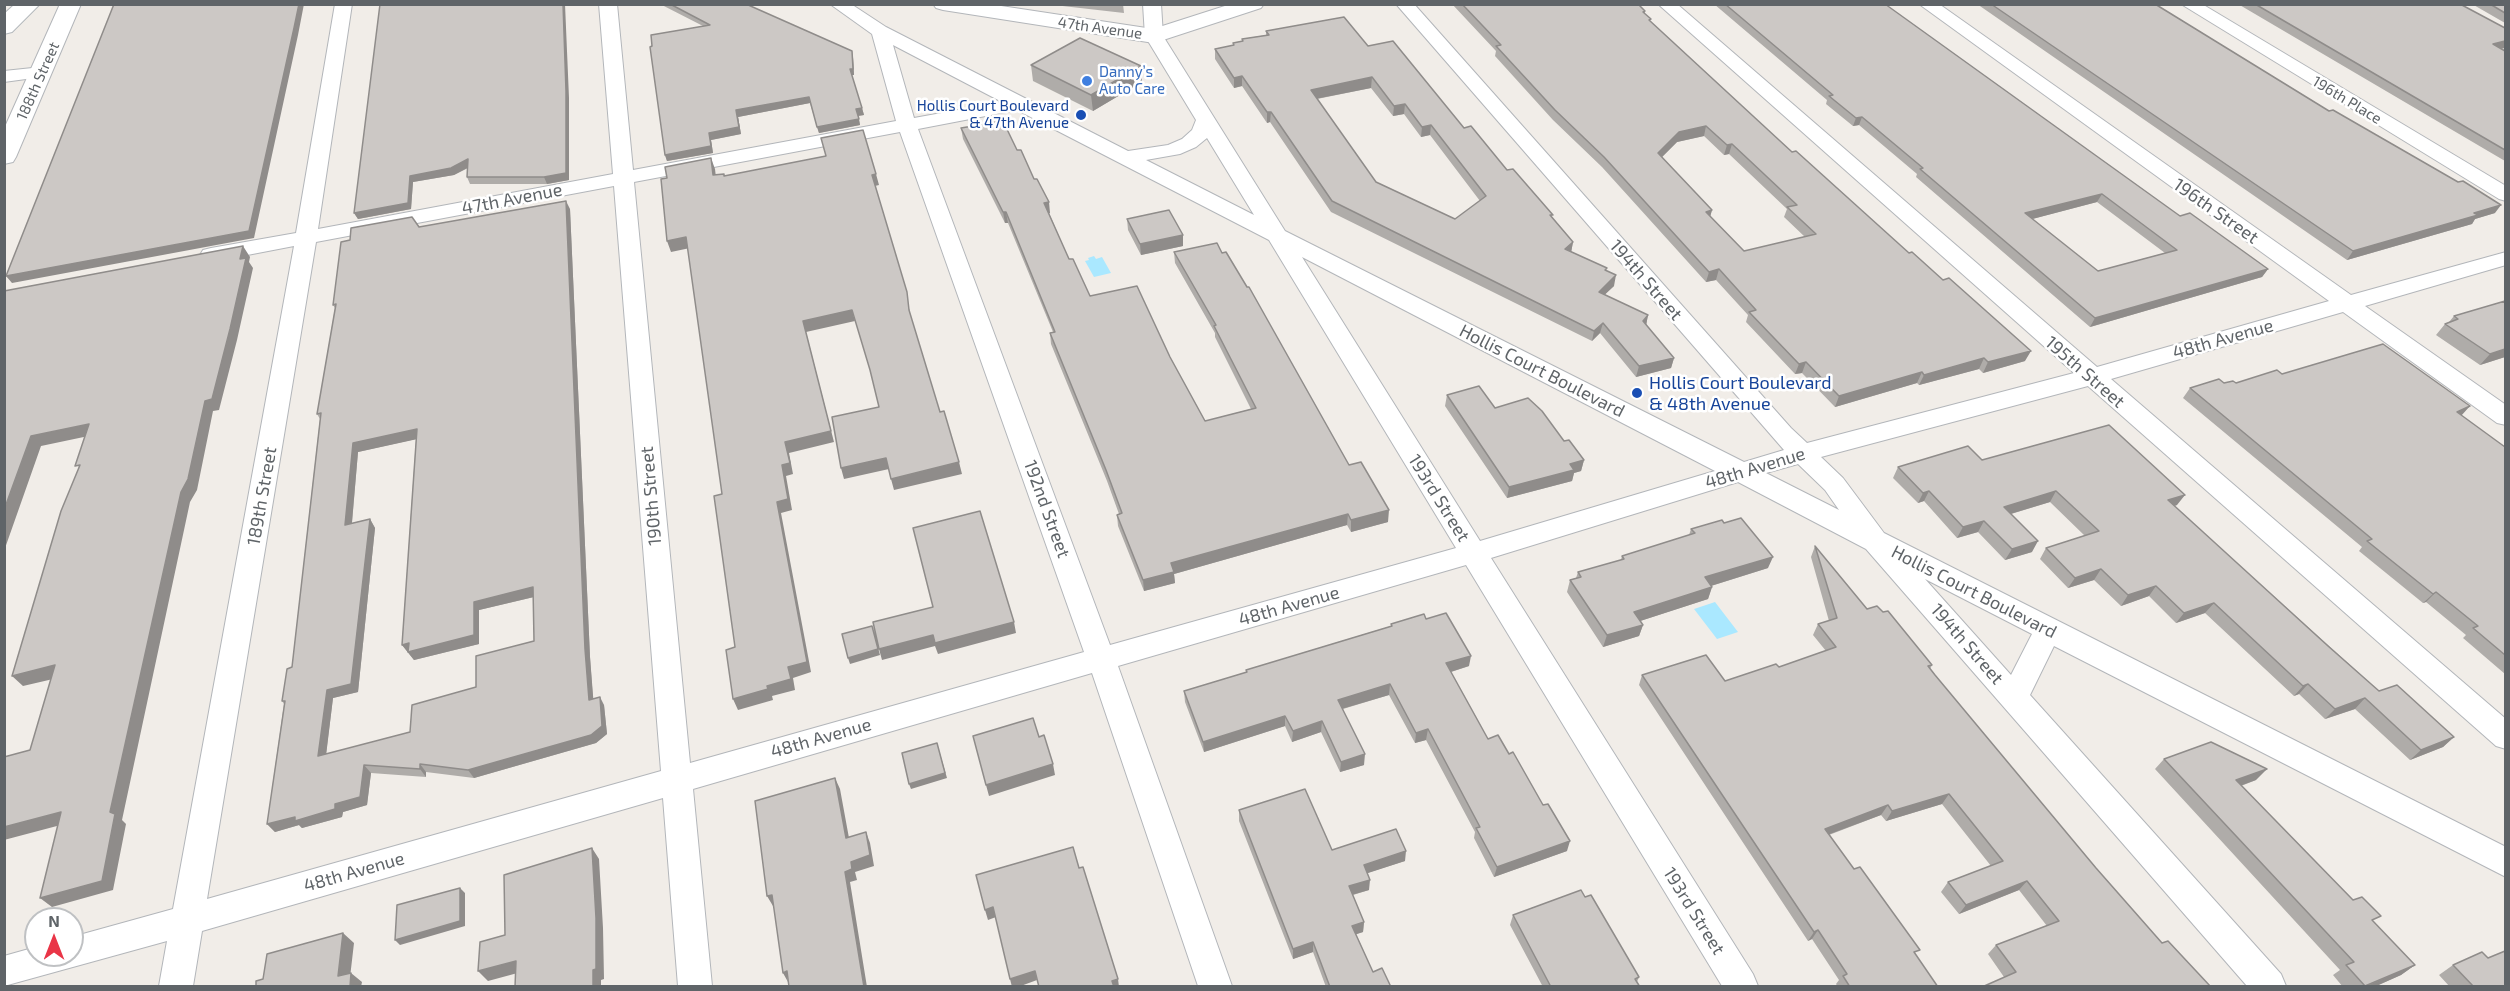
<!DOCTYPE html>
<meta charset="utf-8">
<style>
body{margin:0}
#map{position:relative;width:2510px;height:991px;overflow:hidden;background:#f1ede8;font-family:"Exo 2",sans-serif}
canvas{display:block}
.frame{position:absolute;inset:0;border:6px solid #5f6468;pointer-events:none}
.north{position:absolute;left:24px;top:907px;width:60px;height:60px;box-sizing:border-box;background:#fff;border:2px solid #bfc1c3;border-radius:50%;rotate:0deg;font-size:16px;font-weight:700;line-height:24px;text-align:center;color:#5f6468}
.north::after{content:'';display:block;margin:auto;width:21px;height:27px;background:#e93547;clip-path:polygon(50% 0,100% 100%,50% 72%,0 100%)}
</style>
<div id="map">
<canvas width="2510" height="991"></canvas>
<div class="frame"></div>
<div class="north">N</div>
</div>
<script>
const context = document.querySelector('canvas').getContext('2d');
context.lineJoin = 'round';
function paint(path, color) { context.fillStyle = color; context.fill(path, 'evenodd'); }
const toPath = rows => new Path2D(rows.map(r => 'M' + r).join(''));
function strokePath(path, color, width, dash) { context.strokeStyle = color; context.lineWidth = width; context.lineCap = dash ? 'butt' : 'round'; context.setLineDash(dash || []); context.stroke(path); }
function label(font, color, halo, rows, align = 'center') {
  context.font = font + ' "Exo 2",sans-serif'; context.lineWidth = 5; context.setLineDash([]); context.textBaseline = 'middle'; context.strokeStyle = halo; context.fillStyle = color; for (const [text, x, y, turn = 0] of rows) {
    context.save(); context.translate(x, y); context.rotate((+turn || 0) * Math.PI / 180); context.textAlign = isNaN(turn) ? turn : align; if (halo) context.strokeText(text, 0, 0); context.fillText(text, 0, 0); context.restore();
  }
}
const water = toPath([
 [1094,256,1096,259,1102,257,1111,273,1094,277,1085,261,1089,260,1088,258],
 [1715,602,1738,632,1717,639,1694,609]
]);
const minor = toPath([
 [335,4,352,4,318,229,613,174,599,4,617,4,633,170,896,121,872,34,830,4,851,4,886,27,1128,151,1168,145,1182,139,1192,130,1196,120,1145,36,1143,4,1161,4,1163,36,1285,231,1744,462,1784,450,1396,4,1414,4,1791,428,1807,443,2074,373,1658,4,1677,4,2097,367,2329,301,1919,4,1939,4,2351,295,2506,252,2506,265,2365,306,2506,405,2506,425,2497,423,2343,312,2111,379,2506,719,2506,749,2496,746,2088,386,1821,457,1843,478,1884,533,2506,847,2506,877,2054,646,2030,695,2281,974,2286,986,2247,986,1866,549,1738,482,1491,558,1753,974,1758,986,1722,986,1466,565,1118,666,1232,986,1198,986,1092,673,693,789,712,986,678,986,663,798,202,931,193,986,159,986,167,941,4,986,4,956,36,947,36,955,72,955,72,937,173,909,294,246,211,262,203,260,200,255,203,250,211,248,296,233,335,4],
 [893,45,1002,102,914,118,893,45],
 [1017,110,1269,240,1456,548,1110,645,918,129,1017,110],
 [900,132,1084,652,690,763,634,182,900,132],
 [1207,138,1254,215,1146,160,1180,154,1196,147,1207,138],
 [614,186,661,771,207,899,316,242,614,186],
 [1302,257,1715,471,1480,541,1302,257],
 [1798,464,1825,490,1839,510,1766,473,1798,464],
 [1925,579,2032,634,2011,675,1925,579],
 [2181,4,2202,4,2506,186,2506,201,2499,199,2181,4],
 [42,67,48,68,51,72,48,76,4,82,4,71,42,67]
]);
const tertiary = toPath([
 [60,4,81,4,16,157,13,162,4,164,4,129,60,4],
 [933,4,988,4,1153,29,1231,4,1264,4,1261,8,1154,43,943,10,936,8,933,4]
]);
const secondary = toPath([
 [15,4,40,4,12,32,4,34,4,14,15,4]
]);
const wall = toPath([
 [660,4,746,4,853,57,854,75,852,75,864,115,858,116,860,125,819,133,810,103,738,117,741,134,711,140,713,153,667,161,665,155,703,26],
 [1045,4,1123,4,1124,13],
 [1452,4,1638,4,1645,11,1645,14,1651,19,1650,21,1792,152,2025,361,1983,373,1979,369,1919,385,1917,383,1835,407,1802,373,1795,374,1746,322,1748,315,1716,280,1706,282,1602,167,1553,120,1495,56,1496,51],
 [1704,136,1724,155,1729,154,1787,209,1784,217,1805,237,1744,251,1710,216,1712,210,1662,157,1677,142],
 [1714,4,1885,4,2180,216,2268,269,2262,277,2090,327,1916,177,1917,174,1859,125,1853,126,1826,104,1827,100],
 [2097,202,2165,253,2098,271,2032,219],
 [1977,4,2155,4,2495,213,2475,219,2472,224,2347,260],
 [2238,4,2460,4,2501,49,2505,51,2505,161],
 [2472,4,2505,4,2505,23],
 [1266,31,1368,46,1464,128,1507,170,1552,217,1573,242,1571,252,1606,271,1614,286,1604,295,1648,315,1646,325,1674,358,1671,368,1636,377,1600,333,1592,341,1331,212,1270,122,1267,123,1242,86,1234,88,1215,59,1215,49,1233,46,1233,43,1242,41,1242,39,1266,35],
 [1371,88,1393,116,1404,114,1421,137,1430,135,1480,201,1455,219,1376,182,1317,99],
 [1031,65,1141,66,1142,82,1093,111,1033,81],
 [569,98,569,180,547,184,470,184,467,177,468,168,454,175,413,182,411,209,358,219,354,213],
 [961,128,1017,150,1050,213,1049,213,1069,259,1090,296,1170,357,1205,421,1251,409,1215,337,1215,333,1175,263,1174,252,1349,465,1388,522,1351,532,1347,525,1174,574,1175,583,1144,591,1118,526,1117,515,1119,514,1107,481,1051,344,1050,333,1053,332,1008,223,1005,223,963,139],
 [570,209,590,657,593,699,604,705,607,734,596,743,474,778,426,772,426,777,371,773,367,805,343,812,342,817,302,828,299,825,275,832,267,824,284,704,282,701,292,667,320,419,317,414,335,308,333,305,419,227],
 [416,439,402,645,414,660,479,644,479,610,534,597,534,641,476,687,410,732,326,754,333,698,358,692,375,528,370,519,352,523,358,452],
 [1127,219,1183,246,1141,255,1128,230],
 [2505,301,2505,357,2480,365,2436,335,2445,324,2449,322,2454,316],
 [2282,374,2462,416,2505,447,2505,674,2463,638,2466,635,2426,602,2423,603,2359,551,2362,547,2183,398,2190,388,2236,383],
 [1447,395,1495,408,1564,441,1584,460,1581,471,1574,473,1572,481,1507,498,1445,406],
 [1982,460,2177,505,2174,506,2379,691,2454,737,2443,747,2410,760,2355,709,2325,719,2299,694,2294,696,2205,613,2176,623,2149,596,2121,606,2094,580,2068,588,2040,559,2046,548,2085,536,2050,502,2011,514,2032,552,2005,560,1978,532,1957,538,1924,501,1918,503,1893,478,1898,467],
 [1724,523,1768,568,1711,586,1712,587,1708,599,1640,621,1643,625,1639,636,1603,647,1567,592,1570,580,1576,578,1578,572,1621,560,1622,556,1689,535,1691,529],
 [1815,546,1867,609,1932,665,1930,669,1935,675,2096,868,2162,943,2211,987,2004,977,1988,954,1996,945,2047,926,2019,890,1959,914,1941,892,1948,882,1991,866,1942,804,1886,821,1881,815,1829,835,1938,987,1838,987,1836,984,1839,980,1812,939,1808,941,1639,685,1642,675,1725,681,1779,667,1826,651,1813,635,1818,624,1829,621,1811,557],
 [1426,619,1469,666,1451,672,1488,739,1509,754,1567,851,1494,877,1474,838,1475,832,1426,740,1415,743,1389,695,1343,709,1364,765,1340,772,1321,732,1292,742,1285,726,1204,752,1185,702,1184,691,1246,673,1246,670,1391,626,1391,624],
 [2164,759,2256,780,2241,786,2415,965,2401,975,2374,987,2343,987,2333,975,2340,970,2155,769],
 [1239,810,1332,850,1405,861,1367,873,1369,890,1353,895,1364,922,1363,932,1356,934,1373,972,1391,987,1326,987,1313,952,1293,959,1239,821],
 [1513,915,1639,977,1637,982,1640,987,1543,987,1510,925],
 [2453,965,2505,987,2450,987,2439,975]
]);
const shadedWall = toPath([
 [299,4,304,4,298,35,254,238,12,283,6,276],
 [563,4,565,4,569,98,569,180,547,184,544,177],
 [2505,41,2505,48,2488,52,2493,44],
 [852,51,853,57,854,75,852,75,850,69],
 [1141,66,1142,82,1093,111,1091,95],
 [1242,76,1242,86,1234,88,1234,78],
 [1372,77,1371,88,1310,100,1311,90],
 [809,97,810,103,738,117,741,134,711,140,713,153,667,161,665,155,709,133,736,110],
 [1405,104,1404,114,1393,116,1394,106],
 [862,108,864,115,857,116,856,109],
 [1267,112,1271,112,1270,122,1267,123],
 [1862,117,1859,125,1853,126,1856,118],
 [859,119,860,125,819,133,817,127],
 [1431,125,1430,135,1421,137,1422,127],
 [1706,126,1704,136,1677,142,1656,163,1658,153,1679,132],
 [1732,144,1729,154,1724,155,1727,145],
 [711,158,715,169,717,186,713,175],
 [468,159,471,166,454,175,413,182,411,209,358,219,354,213,410,176],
 [876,174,879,185,875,186,872,175],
 [2102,194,2097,202,2021,222,2025,213],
 [566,201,570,209,590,657,594,708,589,700,585,649],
 [1049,202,1050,213,1046,214,1044,203],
 [2501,205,2495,213,2475,219,2472,224,2347,260,2353,251,2474,213],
 [1712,210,1709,221,1706,212],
 [1003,212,1006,212,1008,223,1005,223],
 [1183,235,1183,246,1141,255,1140,244],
 [686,237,690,248,671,252,667,241],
 [1573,242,1571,253,1565,249],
 [243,246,250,257,249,262,253,268,237,340,219,410,213,411,197,490,190,502,122,820,126,824,113,890,52,907,40,898,110,812,181,492],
 [1719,269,1716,280,1706,282,1709,272],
 [2268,269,2262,277,2090,327,2095,318],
 [1616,275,1614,286,1596,303,1599,292],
 [852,310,855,321,806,332,834,442,789,453,793,474,786,476,792,510,781,513,811,672,793,678,795,690,772,696,773,700,738,710,733,699,767,686,788,667,777,502,803,321],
 [1648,315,1646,326,1643,321],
 [1603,323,1600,333,1592,341,1594,331],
 [2505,349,2505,357,2480,365,2490,354],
 [2031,351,2025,361,1983,373,1988,362],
 [1674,358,1671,368,1636,377,1639,366],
 [1984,358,1979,369,1919,385,1924,375],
 [1806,362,1802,373,1795,374,1799,364],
 [1922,372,1917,383,1835,407,1839,396],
 [2470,406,2461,416,2457,412],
 [89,424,98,434,41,446,4,551,4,510,31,436],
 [417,429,422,438,358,452,351,533,345,525,353,443],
 [886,458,889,469,844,479,841,468],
 [1584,460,1581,471,1574,473,1572,481,1507,498,1509,487,1570,464],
 [959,462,962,474,894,490,891,479],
 [1929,491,1924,501,1918,503,1923,493],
 [2056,491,2050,502,1997,518,2004,507],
 [2185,495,2177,505,2160,511,2168,500],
 [1389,510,1388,522,1351,532,1351,520],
 [1348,514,1347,525,1174,574,1175,583,1144,591,1143,580,1171,563],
 [370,519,375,528,358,692,333,698,325,764,318,756,327,690],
 [1984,521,1978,532,1957,538,1963,527],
 [2038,541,2032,552,2005,560,2012,549],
 [1773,557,1768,568,1701,589,1705,577],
 [2101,569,2094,580,2068,588,2075,578],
 [2156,586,2149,596,2121,606,2128,595],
 [533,587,538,596,479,610,479,644,414,660,402,645,474,602],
 [1712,587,1708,599,1631,624,1634,612],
 [2436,592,2426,602,2423,603,2433,594],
 [2214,603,2205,613,2176,623,2184,613],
 [1014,622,1016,633,938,654,935,646,882,660,879,649,933,635],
 [1643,625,1639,636,1603,647,1607,635],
 [874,632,880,655,850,664,848,658],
 [1471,656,1469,666,1444,674,1446,663],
 [55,665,66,676,23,686,12,676],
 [1390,684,1389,695,1338,710,1338,700],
 [2308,684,2299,694,2294,696,2303,686],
 [600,697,604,705,607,734,596,743,474,778,468,770],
 [2365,698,2355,709,2325,719,2335,709],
 [1285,716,1285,726,1204,752,1203,742],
 [1322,721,1321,732,1292,742,1293,731],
 [1428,729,1426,740,1415,743,1416,733],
 [2454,737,2443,747,2410,760,2421,750],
 [937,743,947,778,911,789,909,784],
 [1365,754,1364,765,1340,772,1341,762],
 [420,764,426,772,426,777,420,769],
 [1053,764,1055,775,989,796,986,785],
 [364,765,371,773,367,805,343,812,342,817,302,828,299,825,275,832,267,824,335,804],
 [2267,769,2256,780,2226,791,2236,780],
 [835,778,840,789,851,849,846,838],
 [1949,794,1942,804,1886,821,1892,811],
 [1888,805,1881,815,1819,838,1825,829],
 [61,812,72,822,4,840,4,827],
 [866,832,870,843,874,866,855,872,857,880,850,882,867,987,864,987,845,872],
 [1570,841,1567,851,1494,877,1497,867],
 [592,848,599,859,603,928,604,979,601,980,601,987,593,987],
 [1406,851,1405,861,1362,875,1364,865],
 [1370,880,1369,890,1348,896,1349,886],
 [2027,881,2019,890,1959,914,1966,905],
 [460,888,465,893,465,926,400,945,395,940],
 [772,895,777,905,773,906,767,896],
 [993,907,996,917,988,920,985,910],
 [1364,922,1363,932,1351,936,1352,926],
 [1818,930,1812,939,1808,941,1814,932],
 [343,933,354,943,349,986,338,976],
 [1313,942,1313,952,1293,959,1293,949],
 [516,961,525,971,488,981,478,971],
 [2415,965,2401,975,2374,987,2364,987],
 [787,971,788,982,783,973],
 [1035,971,1037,980,1018,987,1012,987,1010,979],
 [351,973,362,982,361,987,350,987],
 [1118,979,1119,987,1113,987,1112,981]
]);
const building = toPath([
 [114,4,299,4,294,28,249,231,6,276,114,4],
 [380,4,563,4,566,91,566,173,544,177,467,177,468,159,451,168,410,176,408,203,354,213,380,4],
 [670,4,746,4,852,51,853,69,850,69,862,108,856,109,859,119,817,127,809,97,736,110,739,127,709,133,711,146,665,155,650,47,652,46,651,35,710,25,670,4],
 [1462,4,1638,4,1645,11,1643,12,1651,19,1649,20,1792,152,1796,151,1909,253,1912,252,1943,280,1949,278,2031,351,1988,362,1984,358,1924,375,1922,372,1839,396,1806,362,1799,364,1749,312,1756,310,1719,269,1709,272,1604,157,1555,110,1496,46,1501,45,1462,4],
 [1706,126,1727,145,1732,144,1797,205,1787,207,1816,234,1744,251,1706,212,1712,210,1658,153,1679,132,1706,126],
 [1725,4,1885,4,2180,216,2190,213,2268,269,2095,318,1920,169,1923,168,1862,117,1856,118,1829,96,1833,95,1725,4],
 [2102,194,2177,250,2098,271,2025,213,2102,194],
 [1991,4,2155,4,2329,111,2333,110,2458,182,2463,181,2501,205,2474,213,2478,215,2353,251,1991,4],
 [2255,4,2460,4,2505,28,2505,41,2493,44,2505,51,2505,150,2255,4],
 [2490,4,2505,4,2505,13,2490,4],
 [1344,17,1368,46,1393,41,1464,128,1471,126,1507,170,1513,169,1553,215,1550,215,1573,242,1565,249,1607,268,1605,270,1616,275,1599,292,1648,315,1643,321,1674,358,1639,366,1603,323,1594,331,1332,201,1271,112,1267,112,1242,76,1234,78,1215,49,1234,45,1233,43,1243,41,1242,39,1269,35,1266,31,1344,17],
 [1372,77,1394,106,1405,104,1422,127,1431,125,1486,196,1455,219,1376,182,1311,90,1372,77],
 [1080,38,1141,66,1091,95,1031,65,1080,38],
 [1003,121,1017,150,1021,150,1034,179,1037,179,1049,202,1044,203,1069,259,1073,259,1090,296,1137,286,1170,357,1205,421,1256,408,1214,326,1216,325,1174,252,1217,243,1222,253,1226,252,1247,287,1249,287,1349,465,1361,462,1389,510,1351,520,1348,514,1171,563,1174,572,1143,580,1117,515,1122,513,1106,470,1050,333,1055,332,1006,212,1003,212,961,128,1003,121],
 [863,130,876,174,872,175,907,292,909,310,940,412,944,411,959,462,891,479,886,458,841,468,832,417,879,407,870,370,852,310,803,321,831,431,785,442,790,463,782,465,788,499,777,502,807,662,788,667,791,679,767,686,768,689,733,699,726,650,735,647,714,496,722,494,686,237,667,241,661,179,667,178,665,167,711,158,713,175,724,174,724,176,826,156,821,138,863,130],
 [566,201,585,649,589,700,600,697,602,726,591,735,468,770,420,764,420,769,364,765,360,797,335,804,335,809,295,821,295,817,267,824,285,701,282,701,287,669,292,667,321,413,317,414,336,304,333,305,341,242,350,240,351,228,412,217,419,227,566,201],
 [417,429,402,645,409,643,408,652,474,635,474,602,533,587,534,641,476,656,476,687,412,705,410,732,318,756,327,690,351,684,370,519,345,525,353,443,417,429],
 [1169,210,1183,235,1140,244,1127,219,1169,210],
 [243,246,240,259,246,258,230,329,212,399,205,401,188,479,181,492,138,686,110,812,115,814,102,881,40,898,61,812,4,827,4,757,30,750,55,665,12,676,61,511,80,465,75,466,89,424,31,436,4,510,4,291,243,246],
 [2505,301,2505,349,2490,354,2445,324,2458,319,2454,316,2505,301],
 [2383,344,2470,406,2457,412,2505,447,2505,655,2473,628,2478,626,2436,592,2433,594,2367,541,2372,539,2190,388,2219,379,2224,383,2233,381,2236,383,2277,370,2282,374,2383,344],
 [1479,386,1495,408,1528,398,1542,411,1564,441,1569,440,1584,460,1570,464,1574,470,1509,487,1447,395,1479,386],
 [2109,425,2185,495,2168,500,2328,646,2379,691,2397,685,2454,737,2421,750,2365,698,2335,709,2308,684,2303,686,2214,603,2184,613,2156,586,2128,595,2101,569,2075,578,2046,548,2099,531,2056,491,2004,507,2038,541,2012,549,1984,521,1963,527,1929,491,1923,493,1898,467,1968,446,1982,460,2109,425],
 [980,511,1014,622,935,643,933,635,879,649,873,622,933,607,913,528,980,511],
 [1741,518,1773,557,1705,577,1712,587,1634,612,1643,625,1607,635,1570,580,1581,577,1578,572,1624,559,1622,556,1695,533,1691,529,1722,520,1724,523,1741,518],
 [1815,546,1867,609,1877,606,1883,612,1888,611,1932,665,1928,666,1935,675,2096,868,2162,943,2168,941,2211,987,1982,987,2016,972,1996,945,2059,921,2027,881,1966,905,1948,882,2003,861,1949,794,1892,811,1888,805,1825,829,1854,869,1860,867,1920,950,1914,952,1938,987,1850,987,1843,976,1847,974,1818,930,1814,932,1642,675,1706,655,1725,681,1776,664,1779,667,1836,647,1818,624,1837,618,1815,546],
 [1446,613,1471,656,1446,663,1488,739,1498,735,1509,754,1513,752,1543,805,1548,804,1570,841,1497,867,1476,828,1480,827,1428,729,1416,733,1390,684,1338,700,1365,754,1341,762,1322,721,1293,731,1285,716,1203,742,1184,691,1247,672,1246,670,1392,626,1391,624,1424,614,1426,619,1446,613],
 [872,626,878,649,848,658,842,634,872,626],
 [1033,718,1039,737,1044,735,1053,764,986,785,973,736,1033,718],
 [2211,742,2267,769,2236,780,2353,900,2362,897,2381,916,2372,920,2415,965,2365,986,2346,965,2354,962,2164,759,2211,742],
 [937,743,945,773,909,784,902,753,937,743],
 [835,778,846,838,866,832,870,855,851,862,852,869,845,872,864,987,789,987,787,971,783,973,772,895,767,896,755,801,835,778],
 [1305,789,1332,850,1396,829,1406,851,1364,865,1370,880,1349,886,1364,922,1352,926,1373,972,1382,968,1391,987,1330,987,1313,942,1293,949,1239,810,1305,789],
 [1073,847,1079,868,1083,867,1118,979,1112,981,1114,987,1039,987,1035,971,1010,979,993,907,985,910,976,875,1073,847],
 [592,848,596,918,596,969,593,970,593,987,515,987,516,961,478,971,480,942,505,935,504,875,592,848],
 [460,888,460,921,395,940,397,905,460,888],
 [1581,890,1585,897,1591,895,1639,977,1635,979,1640,987,1551,987,1513,915,1581,890],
 [343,933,338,976,351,973,350,987,256,987,256,981,263,979,267,954,343,933],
 [2505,951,2505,987,2474,987,2453,965,2482,952,2488,958,2505,951]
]);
const markers = [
 [1087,81,6,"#3f7fe0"],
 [1081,115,6,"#1a4fb4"],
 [1637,393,6,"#1a4fb4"]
];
const farStreetnames = [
 ["47th Avenue",1100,28,8],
 ["188th Street",38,81,-66],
 ["196th Place",2347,100,31]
];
const farShopnames = [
 ["Danny’s",1099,72],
 ["Auto Care",1099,89]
];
const farTransitnames = [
 ["Hollis Court Boulevard",1069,106],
 ["& 47th Avenue",1069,123]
];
const streetNames = [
 ["47th Avenue",512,199,-11],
 ["196th Street",2216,211,35],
 ["194th Street",1646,280,49],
 ["48th Avenue",2223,339,-16],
 ["Hollis Court Boulevard",1542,371,27],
 ["195th Street",2085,372,41],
 ["48th Avenue",1755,468,-17],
 ["189th Street",262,496,-80],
 ["190th Street",651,496,-95],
 ["193rd Street",1439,498,58],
 ["192nd Street",1047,509,70],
 ["Hollis Court Boulevard",1974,592,27],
 ["48th Avenue",1289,606,-16],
 ["194th Street",1967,644,49],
 ["48th Avenue",821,738,-16],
 ["48th Avenue",354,872,-16],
 ["193rd Street",1694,911,58]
];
const transitNames = [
 ["Hollis Court Boulevard",1649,383],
 ["& 48th Avenue",1649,404]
];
paint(water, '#aae8ff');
strokePath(minor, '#b3b6ba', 2);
strokePath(tertiary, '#b3b6ba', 2);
strokePath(secondary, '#b4b8bc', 2);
paint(minor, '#fff');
paint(tertiary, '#fff');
paint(secondary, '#fff');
paint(wall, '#afaca9');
paint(shadedWall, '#8f8c8a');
paint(building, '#ccc8c5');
strokePath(building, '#8f8c8a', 1.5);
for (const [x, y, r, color] of markers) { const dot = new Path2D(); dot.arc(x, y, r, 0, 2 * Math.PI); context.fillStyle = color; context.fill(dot); strokePath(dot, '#fff', 2); }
label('15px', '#5f6468', '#fff', farStreetnames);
label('15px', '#366cbe', '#fff', farShopnames, 'left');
label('15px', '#164399', '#fff', farTransitnames, 'right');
label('18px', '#5f6468', '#fff', streetNames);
label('18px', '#164399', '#fff', transitNames, 'left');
</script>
